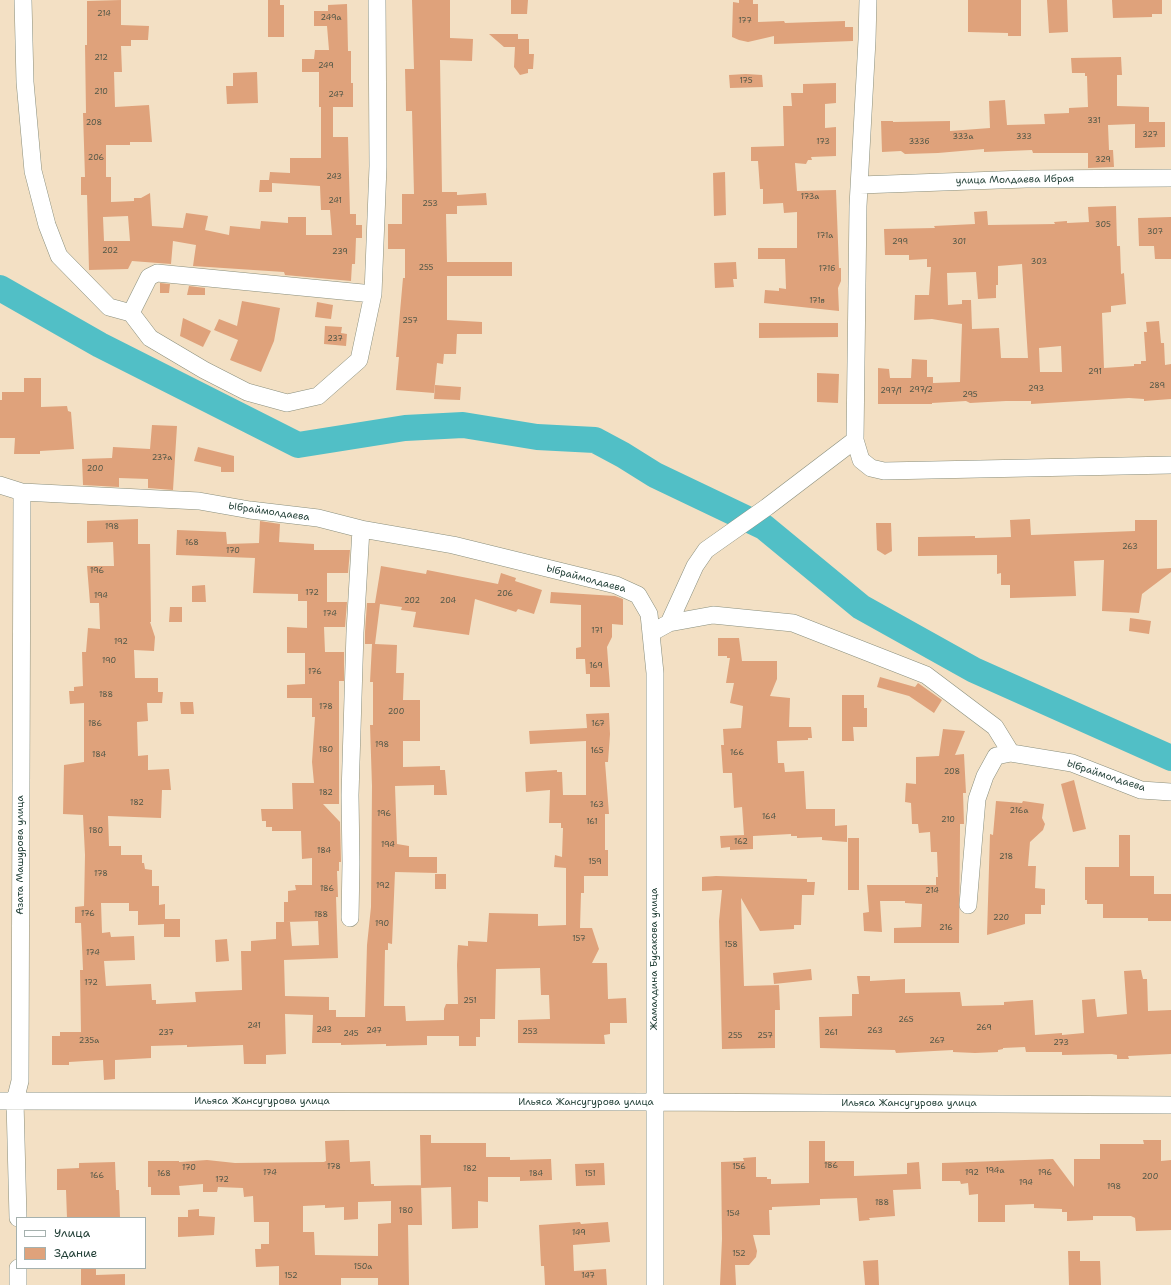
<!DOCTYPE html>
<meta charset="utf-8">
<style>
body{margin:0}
#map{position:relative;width:1171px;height:1285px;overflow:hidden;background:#f3e0c4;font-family:"Shantell Sans",sans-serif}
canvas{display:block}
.legend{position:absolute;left:16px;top:1217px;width:130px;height:52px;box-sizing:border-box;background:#fff;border:1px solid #a5b1ae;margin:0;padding:5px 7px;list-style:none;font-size:12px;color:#1f3d34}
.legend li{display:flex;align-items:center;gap:8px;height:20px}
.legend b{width:20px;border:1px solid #a5b1ae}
</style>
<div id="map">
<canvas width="1171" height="1285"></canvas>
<ul class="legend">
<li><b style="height:5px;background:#fff"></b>Улица</li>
<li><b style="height:11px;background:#dfa27b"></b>Здание</li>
</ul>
</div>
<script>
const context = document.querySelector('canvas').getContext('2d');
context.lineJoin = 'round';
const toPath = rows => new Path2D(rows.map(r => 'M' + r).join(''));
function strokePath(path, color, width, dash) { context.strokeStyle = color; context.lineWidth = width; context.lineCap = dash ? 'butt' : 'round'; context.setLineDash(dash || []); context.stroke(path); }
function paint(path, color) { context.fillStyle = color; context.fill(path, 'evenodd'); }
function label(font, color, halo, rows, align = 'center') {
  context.font = font + ' "Shantell Sans",sans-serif'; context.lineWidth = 3; context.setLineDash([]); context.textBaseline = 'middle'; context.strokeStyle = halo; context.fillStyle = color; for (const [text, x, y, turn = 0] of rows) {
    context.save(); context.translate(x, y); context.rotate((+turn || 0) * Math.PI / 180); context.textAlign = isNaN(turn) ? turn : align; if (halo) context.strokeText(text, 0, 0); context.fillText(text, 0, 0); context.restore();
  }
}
const river = toPath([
 [0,288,100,345,298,445,405,428,463,425,537,437,595,440,623,455,655,475,764,527,861,607,974,670,1171,758]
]);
const building = toPath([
 [121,0,121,25,149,26,148,40,131,40,131,46,121,46,122,72,114,72,115,107,149,105,152,142,130,142,130,145,106,145,106,177,111,177,111,202,134,201,134,198,141,198,150,193,152,226,183,228,186,213,208,216,205,230,229,235,230,226,260,229,261,221,288,223,288,217,306,217,306,235,332,235,330,210,321,210,320,186,272,183,272,192,259,192,260,180,269,180,270,172,290,173,290,158,321,158,321,107,319,107,319,72,302,72,302,59,314,59,315,50,329,50,327,26,314,26,314,11,328,11,328,5,347,4,348,51,351,51,351,83,353,83,353,107,333,107,333,137,348,137,350,214,356,214,356,225,362,225,362,238,356,238,355,264,352,264,351,281,285,275,284,272,193,266,196,245,173,241,171,264,132,261,128,269,89,270,87,195,81,195,81,177,85,177,83,113,86,113,85,45,87,45,87,1],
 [128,216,130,241,104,241,103,217],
 [268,0,280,0,280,5,284,5,284,37,268,37],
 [412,0,450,0,450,38,473,39,472,61,440,60,442,192,457,192,457,195,486,193,487,205,457,206,457,214,446,214,447,262,512,262,512,276,447,276,447,320,482,322,482,334,457,334,456,354,444,354,443,364,437,363,434,393,396,390,399,357,396,357,403,278,405,278,405,249,388,249,388,224,402,224,402,194,414,194,412,111,406,111,405,69,414,69],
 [511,0,528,0,527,14,511,14],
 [739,0,753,0,753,4,758,4,758,22,784,21,785,23,845,21,845,27,853,27,853,41,774,44,774,36,748,42,739,40,732,37,733,2,739,3],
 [968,0,1021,0,1021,36,1008,36,1008,33,968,32],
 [1047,0,1067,0,1068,32,1049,33],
 [1112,0,1162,0,1162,14,1152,14,1152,17,1113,18],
 [489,34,518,34,518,39,529,39,529,54,534,54,533,69,528,69,528,73,520,75,514,67,515,47,504,47],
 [1121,57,1122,75,1117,75,1117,106,1149,107,1149,122,1165,122,1165,147,1135,148,1135,124,1108,125,1109,150,1113,150,1114,167,1088,168,1088,153,1033,153,1032,150,984,152,984,149,938,153,905,154,901,151,882,152,881,121,893,121,893,122,950,121,950,131,990,128,989,101,1005,100,1007,125,1045,124,1044,114,1069,113,1069,108,1088,107,1087,76,1085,76,1085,73,1072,73,1071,58],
 [257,72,258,103,227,104,226,86,233,86,233,73],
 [746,74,762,75,763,87,730,88,729,75],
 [836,83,836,103,825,104,825,128,836,127,836,156,811,157,812,160,808,160,806,164,795,163,797,191,836,190,839,268,841,268,841,281,838,288,839,311,764,303,765,290,779,291,779,288,786,289,785,259,758,259,758,248,797,248,797,212,784,213,783,203,763,204,763,189,760,189,758,161,751,161,751,147,784,146,783,106,792,106,791,93,803,93,803,84],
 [725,172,726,215,714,216,713,173],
 [1116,206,1117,246,1120,246,1121,274,1124,273,1126,304,1111,306,1111,312,1102,313,1104,368,1134,366,1134,364,1141,364,1141,361,1146,361,1144,332,1147,332,1146,322,1159,321,1161,343,1164,343,1165,365,1171,364,1171,399,1144,401,1144,399,1129,398,1031,404,1031,401,1006,401,970,403,966,401,932,403,932,404,878,404,878,368,889,369,890,378,911,378,912,359,927,360,927,377,933,377,933,383,960,382,962,324,932,319,914,320,915,295,929,295,931,267,927,267,927,259,909,260,909,255,885,255,884,229,935,228,934,226,975,224,974,212,987,211,988,225,1055,224,1054,222,1067,221,1067,223,1089,222,1088,207],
 [1022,264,1028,358,1001,358,999,328,972,329,971,300,962,300,962,304,948,305,947,273,976,272,978,299,996,298,996,285,998,285,998,266],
 [1061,346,1062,372,1040,372,1039,348],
 [1171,217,1171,259,1155,259,1154,246,1139,246,1138,218],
 [736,262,737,279,733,279,734,287,715,288,714,263],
 [160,283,170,284,169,293,160,293],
 [189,286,205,288,205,295,187,295],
 [242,301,280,308,274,341,261,372,230,360,238,340,214,330,219,319,237,326],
 [317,302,333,305,331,319,315,317],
 [183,318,211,331,203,347,180,336],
 [759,323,838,323,838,337,759,338],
 [325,326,342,327,341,333,347,334,346,346,324,344],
 [817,373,839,374,838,403,817,402],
 [24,378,41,378,41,407,67,406,68,411,71,412,74,449,40,451,40,454,14,454,15,438,0,438,0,400,2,400,2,392,24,392],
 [435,385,461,387,460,400,434,399],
 [152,425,177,426,173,490,148,488,148,479,119,478,119,487,83,485,82,459,112,458,113,447,150,449],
 [198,447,234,456,234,472,221,472,221,467,194,461],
 [138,519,138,544,150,544,151,622,150,622,155,637,154,651,134,650,135,678,158,678,158,692,163,692,162,703,147,703,148,721,137,722,138,756,148,755,148,770,169,769,171,790,162,790,161,818,108,816,109,846,121,846,121,855,142,855,142,863,144,863,145,869,152,870,152,886,159,886,159,905,165,904,165,919,180,919,180,937,164,937,164,924,138,925,138,911,129,911,129,903,101,903,102,933,110,932,111,937,134,936,135,960,104,961,106,986,151,984,152,1000,156,1000,156,1004,196,1002,195,992,242,990,241,951,251,951,251,941,276,939,276,922,284,922,284,902,288,902,288,891,296,890,295,885,312,885,312,858,302,859,301,831,272,831,272,827,266,827,266,821,262,821,261,809,293,809,292,783,314,783,312,762,315,717,312,717,312,698,287,698,287,685,305,684,305,653,287,653,287,627,307,628,307,601,298,601,298,594,253,593,255,558,176,555,177,530,226,532,227,544,259,543,260,521,280,524,279,542,314,544,314,550,350,550,348,573,327,573,327,602,347,602,345,627,324,627,325,652,344,652,344,681,339,681,339,804,323,804,340,822,341,862,339,862,339,871,337,871,338,897,336,897,338,958,284,960,285,996,329,997,329,1010,336,1010,336,1017,365,1017,367,945,371,907,372,786,370,725,373,725,373,682,370,682,372,644,365,644,365,632,367,603,375,603,381,566,426,574,427,570,498,584,501,573,516,578,515,581,542,590,534,614,518,609,516,612,475,599,469,635,413,627,416,612,401,610,402,607,380,604,375,644,397,645,396,673,404,673,403,700,420,700,420,741,403,741,403,767,440,766,440,770,445,770,447,795,434,795,434,785,395,786,397,844,409,846,409,857,437,857,437,873,395,872,392,944,388,943,388,950,385,950,384,1006,405,1006,406,1021,444,1020,444,1009,446,1004,458,1004,457,965,458,945,468,946,468,941,487,942,489,913,538,914,538,926,566,925,566,868,554,867,555,855,562,857,563,828,561,828,561,823,549,823,550,790,526,792,525,772,557,770,557,772,562,772,563,795,586,795,586,741,530,744,529,731,587,728,586,714,609,713,610,734,608,762,605,762,609,814,605,814,605,850,608,850,608,876,584,876,584,893,581,893,580,928,592,928,599,949,592,963,607,963,608,999,626,998,627,1023,610,1023,610,1034,604,1035,605,1044,518,1043,518,1020,550,1019,549,995,541,995,540,968,496,969,495,1019,480,1019,480,1037,476,1037,476,1046,459,1046,459,1036,427,1036,427,1045,386,1046,386,1044,341,1045,341,1043,312,1043,313,1015,285,1014,286,1054,266,1055,266,1064,244,1064,243,1045,187,1047,187,1045,151,1046,151,1058,115,1060,115,1079,104,1080,103,1060,69,1062,69,1065,52,1065,52,1036,60,1036,60,1032,81,1032,80,970,83,970,81,923,75,923,75,907,84,906,85,855,83,815,63,814,64,765,84,762,84,703,70,704,69,691,74,691,74,687,83,686,82,652,86,652,88,628,100,629,99,603,90,603,87,566,114,566,113,542,87,543,87,521],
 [318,921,319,945,292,946,290,922,286,922],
 [1030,519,1031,535,1135,531,1135,520,1157,520,1157,569,1171,568,1171,572,1142,594,1139,613,1102,611,1104,560,1074,561,1076,596,1010,598,1010,585,1001,585,1001,573,997,574,997,555,918,556,918,537,975,536,975,538,1011,537,1010,520],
 [876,523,891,523,892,551,885,555,877,550],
 [205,585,206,602,192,602,192,586],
 [551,592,615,596,623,599,623,625,612,624,612,637,607,647,610,687,590,687,590,674,586,674,585,659,576,659,576,648,581,647,581,605,550,603],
 [170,607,182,607,182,622,169,622],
 [1130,618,1151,621,1149,634,1129,631],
 [718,638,739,638,742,661,777,661,777,679,770,696,790,698,789,727,811,727,812,738,808,738,808,740,777,741,778,763,784,763,785,772,804,771,806,809,835,809,835,826,847,825,847,842,822,840,822,837,797,838,797,836,791,836,791,834,753,836,753,849,730,850,730,847,721,848,720,836,744,835,742,807,734,808,732,773,723,773,721,745,724,745,723,729,741,728,743,706,730,703,734,683,726,683,730,658,727,658,727,656,718,656],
 [880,677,915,687,918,683,942,700,934,713,909,696,877,687],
 [842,695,864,695,864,708,867,708,867,727,853,727,854,741,842,741],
 [180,702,193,702,194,714,181,714],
 [943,729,965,731,955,755,964,754,966,793,963,793,964,824,960,824,960,831,959,943,894,943,894,928,921,927,922,904,905,903,905,901,880,901,882,932,864,931,863,913,869,912,867,885,936,885,936,877,938,877,937,852,931,852,930,832,919,833,918,824,912,824,911,803,905,802,906,783,916,784,916,757,939,756],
 [1074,780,1086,829,1073,832,1061,784],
 [996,801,1022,803,1023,801,1044,804,1042,818,1045,824,1043,830,1030,842,1028,866,1036,866,1035,888,1045,889,1045,905,1041,905,1041,914,1025,914,1025,924,987,935,990,834,993,835],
 [1119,835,1130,835,1130,876,1154,876,1154,894,1171,894,1171,921,1148,921,1148,918,1103,918,1103,904,1087,904,1087,900,1085,900,1085,867,1119,867],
 [848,838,859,838,859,890,848,890],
 [435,874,446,874,446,889,435,889],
 [716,876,807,879,807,882,815,882,814,895,802,895,801,925,794,925,794,929,760,931,741,898,744,986,779,985,780,1010,775,1010,775,1048,722,1049,719,921,722,890,702,891,702,877],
 [227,939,229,961,216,962,215,940],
 [811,969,812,980,774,984,773,973],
 [1141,970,1143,979,1147,979,1148,1011,1171,1010,1171,1054,1128,1056,1129,1059,1117,1059,1117,1055,1112,1054,1062,1055,1062,1052,1026,1052,1025,1047,1003,1048,1003,1049,998,1050,998,1052,975,1053,953,1052,953,1050,896,1053,895,1050,820,1048,819,1017,852,1016,852,994,859,994,857,976,870,976,870,981,905,979,905,993,960,992,962,1006,1004,1005,1004,1002,1033,1000,1035,1035,1062,1033,1062,1035,1084,1033,1082,1000,1095,999,1097,1017,1127,1014,1124,971],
 [420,1135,431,1135,431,1143,486,1143,486,1157,510,1157,510,1160,551,1159,552,1180,520,1181,520,1177,488,1177,488,1202,478,1201,478,1228,452,1229,451,1187,421,1188],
 [349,1140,350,1162,370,1161,371,1184,374,1184,374,1186,421,1185,422,1225,408,1225,409,1285,378,1285,378,1278,341,1278,341,1285,279,1285,279,1266,256,1267,255,1249,261,1249,261,1244,269,1244,269,1222,254,1222,253,1196,244,1197,243,1188,218,1187,217,1192,203,1192,203,1184,179,1186,180,1195,151,1195,151,1187,148,1187,148,1161,179,1161,179,1162,207,1160,235,1163,324,1162,326,1161,325,1141],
 [391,1201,391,1223,378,1224,378,1256,315,1255,314,1232,303,1232,303,1206,325,1205,325,1208,344,1207,344,1220,358,1219,358,1202],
 [1143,1140,1161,1140,1161,1161,1171,1160,1171,1230,1136,1231,1135,1218,1131,1216,1093,1216,1093,1220,1067,1221,1067,1212,1062,1212,1062,1209,1034,1208,1034,1204,1005,1205,1005,1222,978,1222,978,1194,969,1195,968,1183,961,1184,960,1181,942,1181,942,1163,1053,1159,1074,1187,1074,1159,1100,1159,1100,1144,1144,1144],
 [809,1141,825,1141,825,1161,854,1161,854,1176,907,1174,907,1163,919,1162,921,1189,893,1190,895,1216,869,1218,870,1220,859,1221,857,1198,820,1199,820,1205,772,1207,772,1210,769,1210,770,1235,753,1235,757,1251,756,1257,749,1265,735,1265,736,1285,720,1285,722,1239,721,1162,744,1161,743,1158,756,1157,756,1177,767,1177,767,1179,771,1179,771,1184,809,1183],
 [115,1162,116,1190,119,1190,120,1218,67,1218,66,1190,57,1190,57,1169,79,1168,79,1163],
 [604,1163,605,1185,576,1186,575,1164],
 [199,1209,199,1216,215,1217,214,1235,178,1237,178,1217,188,1217,188,1210],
 [580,1222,581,1224,608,1222,610,1242,573,1245,574,1271,606,1269,607,1285,545,1285,544,1266,541,1266,539,1225],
 [1068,1251,1080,1251,1080,1261,1100,1261,1101,1285,1069,1285],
 [878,1260,879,1285,865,1285,863,1261],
 [81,1268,96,1268,96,1275,125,1274,125,1285,81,1285]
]);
const minor = toPath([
 [23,0,25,82,33,171,47,225,59,256,109,307,131,313,149,277,157,273,373,294,378,166,377,0],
 [868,0,867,40,858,206,855,440,861,460,871,468,884,471,1171,465],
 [860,185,1026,179,1171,178],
 [131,313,150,338,204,370,247,392,287,403,318,396,359,360,373,294],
 [0,485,22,492,199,501,250,510,318,518,361,529,453,545,616,585,638,595,649,614,655,673,655,1285],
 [669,623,695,566,706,550,767,507,855,440],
 [651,633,669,623,713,615,793,623,926,675,995,727,1011,753],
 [968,905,977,799,985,776,996,756,1011,753,1072,763,1141,790,1171,792],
 [350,918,351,863,350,795,355,632,361,529],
 [0,1101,654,1102,1171,1105],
 [18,1218,15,1101,20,1081,22,492],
 [18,1285,18,1268]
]);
const numberNames = [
 ["214",104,14],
 ["249а",331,18],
 ["177",745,21],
 ["212",101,58],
 ["249",326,66],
 ["175",746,81],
 ["210",101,92],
 ["247",336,95],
 ["331",1094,121],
 ["208",94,123],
 ["327",1150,135],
 ["333а",963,137],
 ["333",1024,137],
 ["173",823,142],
 ["333б",919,142],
 ["206",96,158],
 ["329",1103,160],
 ["243",334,177],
 ["173а",810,197],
 ["241",335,201],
 ["253",430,204],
 ["305",1103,225],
 ["307",1155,232],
 ["171а",825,236],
 ["299",900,242],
 ["301",959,242],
 ["202",110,251],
 ["239",340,252],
 ["303",1039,262],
 ["255",426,268],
 ["171б",827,269],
 ["171в",817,301],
 ["257",410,321],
 ["237",335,339],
 ["291",1095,372],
 ["289",1157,386],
 ["293",1036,389],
 ["297/2",921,390],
 ["297/1",891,391],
 ["295",970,395],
 ["237а",162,458],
 ["200",95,469],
 ["198",112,527],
 ["168",192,543],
 ["263",1130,547],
 ["170",233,551],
 ["196",97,571],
 ["172",312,593],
 ["206",505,594],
 ["194",101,596],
 ["202",412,601],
 ["204",448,601],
 ["174",330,614],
 ["171",597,631],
 ["192",121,642],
 ["190",109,661],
 ["169",596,666],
 ["176",315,672],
 ["188",106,695],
 ["178",326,707],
 ["200",396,712],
 ["186",95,724],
 ["167",598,724],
 ["198",382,745],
 ["180",326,750],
 ["165",597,751],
 ["166",737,753],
 ["184",99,755],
 ["208",952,772],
 ["182",326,793],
 ["182",137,803],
 ["163",597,805],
 ["216а",1019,811],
 ["196",384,814],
 ["164",769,817],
 ["210",948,820],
 ["161",592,822],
 ["180",96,831],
 ["162",741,842],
 ["194",388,845],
 ["184",324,851],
 ["218",1006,857],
 ["159",595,862],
 ["178",101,874],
 ["192",383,886],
 ["186",327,889],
 ["214",932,891],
 ["176",88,914],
 ["188",321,915],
 ["220",1001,918],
 ["190",382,924],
 ["216",946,928],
 ["157",579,939],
 ["158",731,945],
 ["174",93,953],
 ["172",91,983],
 ["251",470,1001],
 ["265",906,1020],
 ["241",254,1026],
 ["269",984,1028],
 ["243",324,1030],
 ["247",374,1031],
 ["263",875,1031],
 ["253",530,1032],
 ["237",166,1033],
 ["261",831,1033],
 ["245",351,1034],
 ["255",735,1036],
 ["257",765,1036],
 ["235а",89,1041],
 ["267",937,1041],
 ["273",1061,1043],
 ["186",831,1166],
 ["178",334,1167],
 ["156",739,1167],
 ["170",189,1168],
 ["182",470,1169],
 ["194а",995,1171],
 ["174",270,1173],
 ["192",972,1173],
 ["196",1045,1173],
 ["168",164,1174],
 ["184",536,1174],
 ["151",590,1174],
 ["166",97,1176],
 ["200",1150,1177],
 ["172",222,1180],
 ["194",1026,1183],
 ["198",1114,1187],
 ["188",882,1203],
 ["180",406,1211],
 ["154",733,1214],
 ["149",579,1233],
 ["152",739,1254],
 ["150а",363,1267],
 ["152",291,1276],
 ["147",588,1276]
];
const streetNames = [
 ["улица Молдаева Ибрая",1015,180,-1],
 ["Ыбраймолдаева",269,512,8],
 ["Ыбраймолдаева",586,579,15],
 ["Ыбраймолдаева",1106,776,18],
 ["Азата Машурова улица",20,855,-90],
 ["Жамалдина Бусакова улица",654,959,-90],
 ["Ильяса Жансугурова улица",262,1101],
 ["Ильяса Жансугурова улица",586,1102],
 ["Ильяса Жансугурова улица",909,1103]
];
strokePath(river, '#51bfc6', 26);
paint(building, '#dfa27b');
strokePath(minor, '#898e7c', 18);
strokePath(minor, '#fff', 17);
label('8px', '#4f5646', null, numberNames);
label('10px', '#1f3d34', '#fff', streetNames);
</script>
